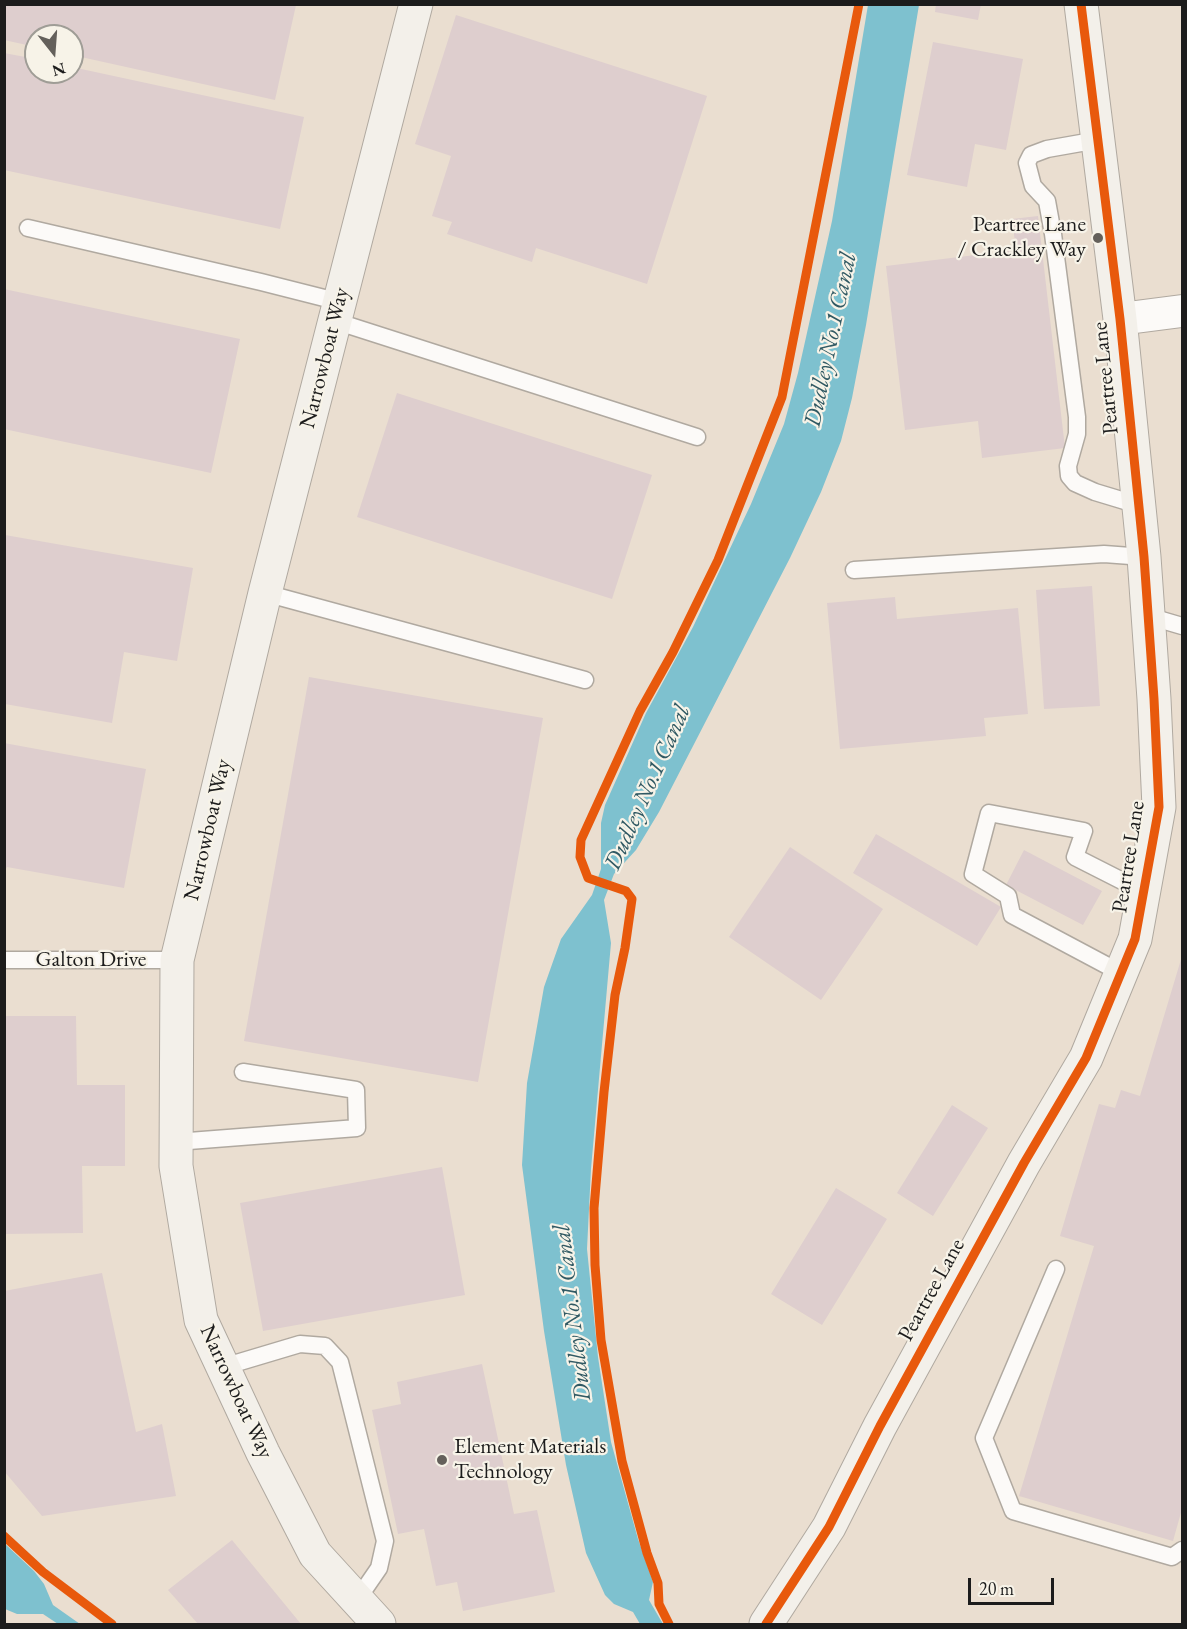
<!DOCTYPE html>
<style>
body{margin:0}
#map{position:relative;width:1187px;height:1629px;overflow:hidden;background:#eaded0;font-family:"EB Garamond",serif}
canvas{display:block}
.frame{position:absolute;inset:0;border:6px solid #1c1c1c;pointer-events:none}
.north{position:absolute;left:24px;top:24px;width:60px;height:60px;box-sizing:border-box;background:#f7f3e8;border:2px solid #9f9d96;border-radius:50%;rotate:163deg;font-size:16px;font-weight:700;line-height:24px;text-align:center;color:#1c1c1c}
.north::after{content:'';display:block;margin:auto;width:21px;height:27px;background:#64605b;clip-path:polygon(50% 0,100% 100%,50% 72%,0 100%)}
.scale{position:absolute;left:968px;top:1578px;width:86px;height:27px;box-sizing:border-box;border:3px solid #1c1c1c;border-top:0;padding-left:8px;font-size:18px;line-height:21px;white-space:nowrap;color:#1c1c1c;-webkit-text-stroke:4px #f7f3e8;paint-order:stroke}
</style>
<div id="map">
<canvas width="1187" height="1629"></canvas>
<div class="frame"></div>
<div class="north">N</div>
<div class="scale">20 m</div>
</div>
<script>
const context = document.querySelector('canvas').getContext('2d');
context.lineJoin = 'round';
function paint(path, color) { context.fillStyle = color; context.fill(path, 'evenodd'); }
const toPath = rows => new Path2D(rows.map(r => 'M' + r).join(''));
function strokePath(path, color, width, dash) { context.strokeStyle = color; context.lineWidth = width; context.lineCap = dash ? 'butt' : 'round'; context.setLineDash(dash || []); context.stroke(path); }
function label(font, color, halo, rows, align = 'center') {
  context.font = font + ' "EB Garamond",serif'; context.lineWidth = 4.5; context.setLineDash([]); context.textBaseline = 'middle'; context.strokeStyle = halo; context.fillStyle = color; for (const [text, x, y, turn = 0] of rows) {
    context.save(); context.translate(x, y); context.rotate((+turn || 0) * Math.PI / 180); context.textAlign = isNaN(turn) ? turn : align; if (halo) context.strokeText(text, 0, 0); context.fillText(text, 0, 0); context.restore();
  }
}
const water = toPath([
 [868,5,919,5,866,325,852,398,841,441,821,492,790,558,659,812,636,850,614,874,604,900,611,943,591,1169,587,1249,598,1357,611,1442,638,1539,653,1582,649,1600,663,1624,640,1624,633,1612,614,1604,605,1595,586,1553,566,1465,544,1331,522,1165,527,1083,544,987,561,939,592,895,601,869,601,823,605,805,646,713,693,627,751,504,784,424,798,373,832,221],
 [4,1543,34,1571,44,1584,53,1605,80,1624,58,1624,43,1614,17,1614,5,1609]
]);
const building = toPath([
 [936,4,981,4,978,20,935,12],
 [4,5,296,5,275,100,72,55,72,36,36,36,36,47,4,40],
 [456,15,707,96,647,284,536,248,532,262,447,234,452,222,432,216,451,156,415,144],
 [933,42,1023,59,1006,150,975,144,967,187,907,175],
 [4,53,36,59,36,72,72,72,72,67,304,117,280,229,4,170],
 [1038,216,1065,448,982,458,978,421,905,430,886,266,1016,250,1012,219],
 [4,289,240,339,211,473,4,429],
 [397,393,652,475,612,599,357,517],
 [5,535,193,568,177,661,124,652,112,723,5,704],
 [1092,586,1100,706,1044,709,1036,590],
 [895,597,897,619,1018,608,1028,714,984,718,986,736,840,749,827,603],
 [309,677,543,718,478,1082,244,1041],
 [4,743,146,769,124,888,7,867,4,872],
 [876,834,1001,907,977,946,853,873],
 [790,847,883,909,821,1000,729,937],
 [1024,850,1102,891,1083,925,1006,885],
 [1182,956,1182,1509,1173,1541,1019,1496,1094,1246,1060,1236,1099,1104,1115,1108,1121,1090,1140,1096],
 [4,1016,76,1016,77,1085,125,1085,125,1166,82,1166,83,1233,4,1234],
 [952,1105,988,1128,933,1216,897,1193],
 [442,1167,465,1295,263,1331,240,1203],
 [836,1188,887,1219,822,1325,771,1294],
 [102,1273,136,1432,162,1424,176,1496,42,1516,4,1471,4,1291],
 [482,1364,514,1514,537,1510,555,1592,463,1611,457,1582,436,1586,424,1529,398,1534,372,1410,401,1404,397,1382],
 [232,1540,301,1624,198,1624,168,1590]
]);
const lane = toPath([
 [1098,140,1047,149,1031,155,1027,163,1033,186,1047,201,1053,234,1077,417,1077,434,1068,466,1069,476,1075,483,1095,492,1138,505],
 [28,228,261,282,340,302],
 [335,321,697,437],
 [854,570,1104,554,1144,557],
 [265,593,585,680],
 [1148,616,1182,626],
 [4,960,177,960],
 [1121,973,1012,915,1008,896,973,874,989,813,1084,831,1075,857,1144,892],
 [176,1142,357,1128,356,1090,243,1072],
 [1056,1269,984,1438,1013,1511,1172,1557,1182,1550],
 [223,1367,300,1344,325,1346,340,1362,385,1541,379,1568,357,1600]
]);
const street = toPath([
 [1120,319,1182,311]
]);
const secondary = toPath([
 [379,1624,315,1554,263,1453,201,1320,176,1166,177,960,265,593,416,4],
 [766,1624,829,1527,880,1426,1024,1163,1086,1058,1135,939,1159,807,1154,699,1144,557,1120,319,1081,4]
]);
const cycleway = toPath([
 [4,1536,43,1572,112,1624],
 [669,1624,659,1604,658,1583,647,1553,622,1461,601,1340,595,1265,594,1208,604,1092,615,995,625,948,632,899,626,891,588,878,580,857,581,840,640,711,673,652,718,560,782,397,859,4],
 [766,1624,829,1527,880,1426,1024,1163,1086,1058,1135,939,1159,807,1154,699,1144,557,1120,319,1081,4]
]);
const markers = [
 [1098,238,6,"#64605b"],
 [442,1460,6,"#64605b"]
];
const poiNames = [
 ["Peartree Lane",1086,225],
 ["/ Crackley Way",1086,250],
 ["Element Materials",454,1447,"left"],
 ["Technology",454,1472,"left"]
];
const streetNames = [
 ["Narrowboat Way",325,358,-76],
 ["Peartree Lane",1106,378,-96],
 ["Narrowboat Way",208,830,-77],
 ["Peartree Lane",1129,857,-81],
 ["Galton Drive",91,960],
 ["Peartree Lane",932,1290,-61],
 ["Narrowboat Way",236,1392,65]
];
const waterNames = [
 ["Dudley No.1 Canal",831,340,-78],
 ["Dudley No.1 Canal",648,788,-66],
 ["Dudley No.1 Canal",573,1313,-97]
];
paint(water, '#7ec1cf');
paint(building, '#decece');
strokePath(lane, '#b0a9a0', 19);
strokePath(street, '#b0a9a0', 34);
strokePath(secondary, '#b0a9a0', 35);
strokePath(lane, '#fcfaf8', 16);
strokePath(street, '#fcfaf8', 32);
strokePath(secondary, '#f3f0ea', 33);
strokePath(cycleway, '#e8590c', 9);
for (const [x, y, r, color] of markers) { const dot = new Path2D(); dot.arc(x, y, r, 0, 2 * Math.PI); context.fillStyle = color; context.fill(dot); strokePath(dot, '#f7f3e8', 2); }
label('22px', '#1c1c1c', '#f7f3e8', poiNames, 'right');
label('22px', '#1c1c1c', '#f7f3e8', streetNames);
label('italic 24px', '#305963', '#f7f3e8', waterNames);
</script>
